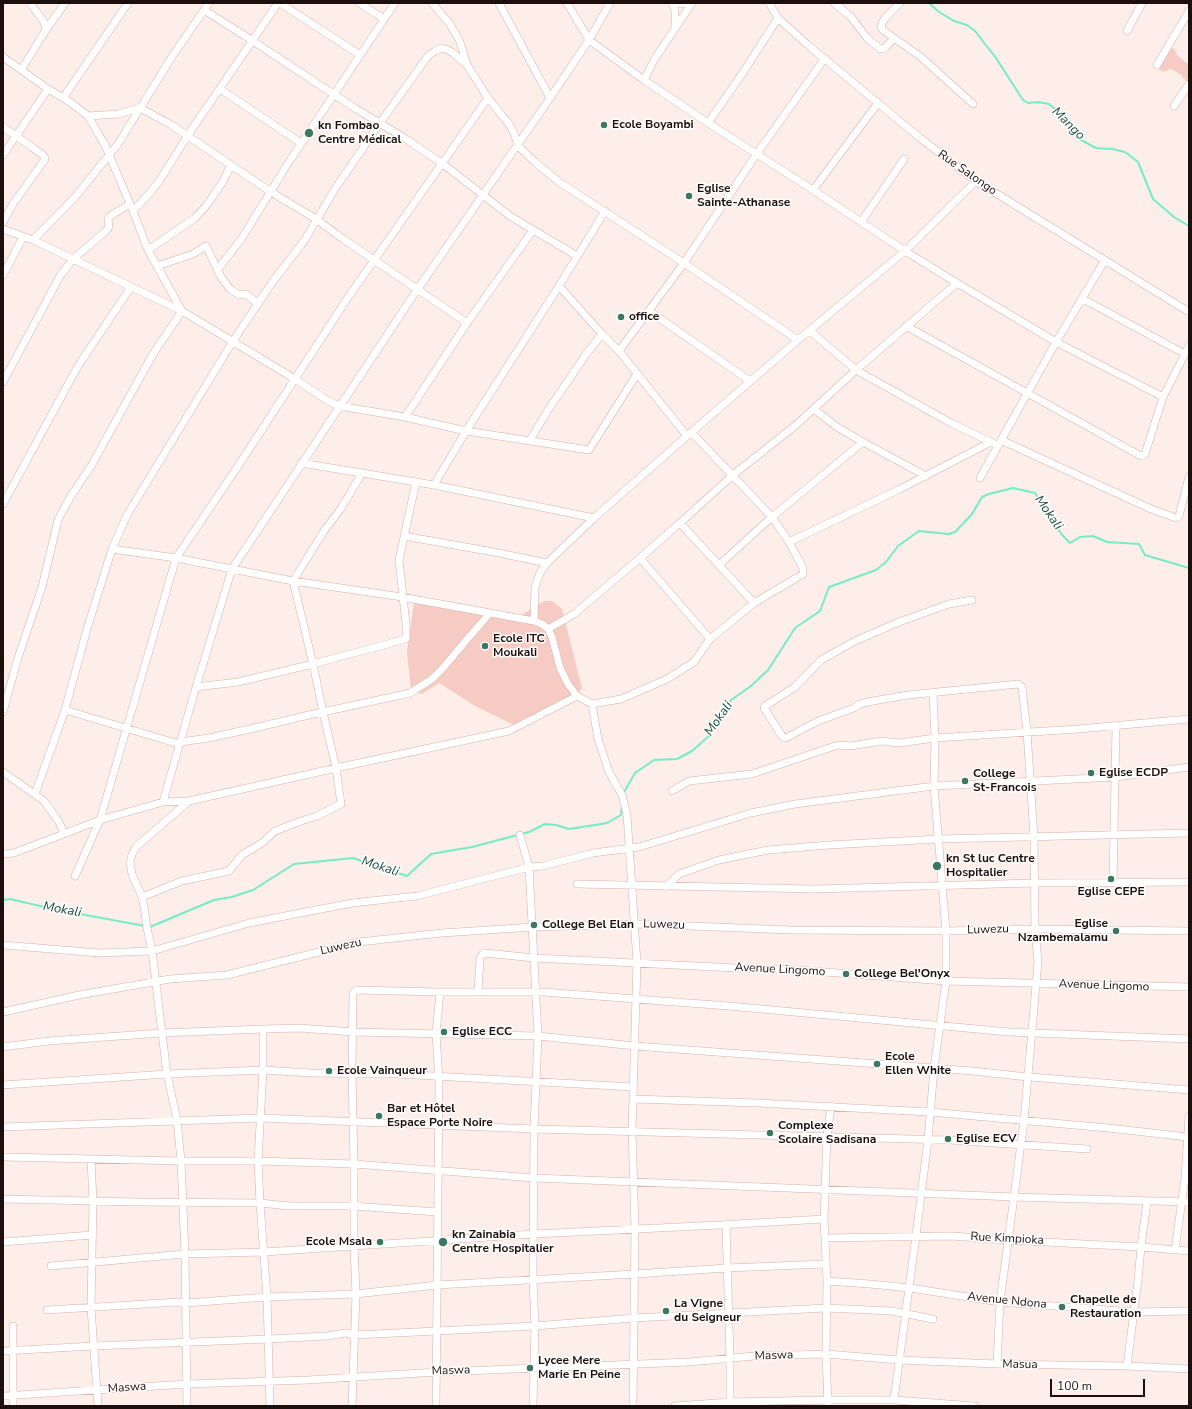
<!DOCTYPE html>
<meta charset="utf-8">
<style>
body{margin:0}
#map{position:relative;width:1192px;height:1409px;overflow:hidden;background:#fdeeea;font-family:"Nunito Sans",sans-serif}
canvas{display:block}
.frame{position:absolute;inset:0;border:4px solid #1c0f0d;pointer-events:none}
.scale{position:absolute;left:1050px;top:1379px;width:95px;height:18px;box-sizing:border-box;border:2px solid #1c0f0d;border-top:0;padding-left:5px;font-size:12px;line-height:14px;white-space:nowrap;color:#1c0f0d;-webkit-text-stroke:3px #fff;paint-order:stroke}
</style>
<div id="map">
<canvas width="1192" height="1409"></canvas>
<div class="frame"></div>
<div class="scale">100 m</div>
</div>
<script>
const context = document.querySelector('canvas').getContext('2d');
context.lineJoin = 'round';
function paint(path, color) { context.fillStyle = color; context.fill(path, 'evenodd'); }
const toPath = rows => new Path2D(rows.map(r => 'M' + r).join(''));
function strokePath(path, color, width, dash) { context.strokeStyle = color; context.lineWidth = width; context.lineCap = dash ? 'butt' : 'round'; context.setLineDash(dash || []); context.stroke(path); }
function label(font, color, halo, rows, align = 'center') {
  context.font = font + ' "Nunito Sans",sans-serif'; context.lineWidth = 3; context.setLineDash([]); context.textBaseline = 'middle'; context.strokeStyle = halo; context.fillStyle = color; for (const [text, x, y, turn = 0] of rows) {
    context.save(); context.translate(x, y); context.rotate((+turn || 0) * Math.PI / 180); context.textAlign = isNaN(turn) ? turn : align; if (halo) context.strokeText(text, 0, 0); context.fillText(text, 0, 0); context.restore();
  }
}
const green = toPath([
 [1170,47,1174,49,1177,55,1189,65,1189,92,1186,81,1180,74,1171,69,1163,72,1157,68],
 [544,601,552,601,562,609,582,688,576,698,518,727,475,706,439,683,422,694,411,691,407,652,414,603,520,616]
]);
const stream = toPath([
 [929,3,939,12,954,21,967,25,975,31,996,58,1023,100,1028,103,1038,102,1049,104,1059,113,1067,127,1081,140,1096,148,1112,149,1125,152,1138,162,1153,199,1174,217,1189,226],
 [623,794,635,773,654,760,677,759,692,751,709,736,731,700,751,686,768,670,795,628,820,611,829,587,876,570,886,562,898,546,919,531,949,534,955,532,972,514,982,497,989,494,1013,488,1035,493,1053,522,1063,536,1070,543,1080,537,1093,536,1107,542,1139,544,1145,555,1189,568],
 [3,900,10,899,53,909,145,926],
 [150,927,214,900,232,897,253,890,294,864,353,858,407,876,431,854,472,847,529,832,545,824,556,825,569,829,607,823,621,815,622,806]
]);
const minor = toPath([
 [30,3,44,22,46,30],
 [280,3,360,55],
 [359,3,384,19],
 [432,3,450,24,460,42,467,65,488,98,509,124,514,133,518,146,535,162,559,182,684,263,798,340],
 [499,3,550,98],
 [567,3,589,40,644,80,708,123,813,190,905,251,957,283,1056,342,1163,397],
 [672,3,675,10,675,28],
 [677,3,691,4],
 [769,3,778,18,809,46,920,138,976,181,1189,312],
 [834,3,851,17,867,38,880,49,883,49,886,47,894,38,921,57,973,104],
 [204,10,253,41,353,107,406,139,443,164,510,216,577,256],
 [1127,31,1142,3],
 [894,38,883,30,881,27,882,23,886,17,900,3],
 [3,57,48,89,70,102,88,116,105,145,133,211,148,250,182,311],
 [1157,65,1189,11],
 [21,70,46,30,65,3],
 [644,80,654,60,692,3],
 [220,89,301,143],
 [63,98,128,3],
 [1174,106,1189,84],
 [88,116,118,114,140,108,170,124,271,192,316,219,343,239,467,323],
 [708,123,744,71,778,18],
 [3,127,32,147,44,156,45,159,13,204,3,222],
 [3,155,48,89],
 [813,190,878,103],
 [133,211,149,194,160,180,188,135,278,3],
 [861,222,904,159],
 [3,229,33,240,182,311,295,379,325,399,339,406,405,417,466,431,589,450,637,374],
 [33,240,75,197,118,144,173,55,209,3],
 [148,250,195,218,207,205,222,183,231,165],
 [157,266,193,254,206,246,221,277,230,289,239,295,246,294,258,304],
 [218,269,242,238,287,165,395,3],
 [3,275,23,237],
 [559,286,602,334,619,351,687,436],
 [1083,299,1185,354],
 [649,311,750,381],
 [906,326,1141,456,1145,454,1163,397,1189,346],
 [810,331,856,370,951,423,993,443],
 [619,351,684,263,756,155,825,58],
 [3,382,60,276,73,259,106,231,109,227,108,219,110,216,130,204],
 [814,409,837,427,863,442],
 [405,417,467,323,533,230],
 [530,440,548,410,587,353,602,334],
 [1001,440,1151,509,1176,518,1179,516,1189,477],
 [301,463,434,485,594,518],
 [980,478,1056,342,1105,260],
 [434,485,466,431,559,286,605,211],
 [3,504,78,366,131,287],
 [680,523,733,475,796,425,856,370,957,283],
 [404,536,499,553,547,563],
 [789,542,898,490,991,442],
 [112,549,176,558,293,581,402,597,534,621,542,624,548,629,552,637,560,668,568,684,577,696,592,704,598,739,609,772,622,795,627,815,637,963,632,1131,635,1229,633,1406],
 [640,558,680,523,754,603],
 [719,565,772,517,863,442,926,476],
 [972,600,949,604,899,622,855,641,821,660,795,687,765,706,764,708,782,736,786,738,818,721,854,708,860,704,873,701,908,695,1018,684,1022,687,1027,732,1034,837,1035,929,1038,962,1024,1121,1000,1302,997,1364],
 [534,621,535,587,540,573,547,563,594,518,687,436,798,340,905,251,976,181],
 [548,629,574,614,640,558,710,639,754,603,803,574,803,568,789,542,772,517,691,432],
 [196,687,238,682,313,664,406,639,406,624,399,560,416,482],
 [592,704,621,699,667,679,694,662,710,639],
 [65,710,179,744],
 [3,712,17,661,42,587,58,520,71,496,91,466,153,354,182,311],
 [180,742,209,738,250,729,309,715,410,693,432,679,443,668,469,637,490,613],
 [3,772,44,801,59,822,64,833],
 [672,791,689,781,752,774,838,745,851,746,881,741,899,743,935,738,1078,729,1189,719],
 [35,794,65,710,87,629,112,549,127,515,233,341,271,284,304,241,335,189,380,123,428,56,435,51,441,48,448,50,453,53,467,65],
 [163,802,196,687,232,569,417,290,550,98,589,40,610,3],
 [520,835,529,867,538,1036,534,1129,533,1280,535,1326,533,1406],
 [3,854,14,853,100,820,163,802,189,801,336,768,509,731,577,696],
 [75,876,100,820,176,558,242,460,349,296,488,98],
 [1113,882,1116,726],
 [577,884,814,889,1035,883,1189,882],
 [666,887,679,874,719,860,768,850,829,845,938,839,1189,833],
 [142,897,182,881,229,871,242,855,262,843,275,831,301,821,317,816,341,804,336,768,323,712,313,664,293,581,324,531,342,507,362,473],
 [3,945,99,953,152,951,249,923,352,903,417,896,529,867,543,866,593,853,639,847,751,813,795,804,934,786,1116,777,1189,767],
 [478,992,480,958,483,954,485,953,534,958,735,968,797,970,946,981,1189,987],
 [3,1012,79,995,170,979,227,975,359,942,442,933,533,927,640,924,790,930,946,931,1035,929,1189,931],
 [263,1029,263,1070,258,1161,260,1203,267,1297,270,1406],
 [3,1047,49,1041,162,1033,263,1029,300,1028,353,1032,538,1036,635,1046,973,1071,1018,1076,1189,1090],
 [3,1085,167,1074,263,1070,312,1073,397,1074,633,1087],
 [633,1099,758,1103,930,1112,1108,1128,1188,1137],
 [3,1127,260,1118,534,1129,949,1140,1087,1149],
 [3,1157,181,1161,258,1161,354,1164,534,1178,1014,1197,1189,1202],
 [91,1160,93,1201,91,1308,98,1406],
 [3,1199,139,1202,260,1203,289,1206,353,1206,437,1212],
 [726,1225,730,1359,730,1406],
 [825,1238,951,1236,1007,1240,1141,1247,1189,1251],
 [3,1242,92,1235],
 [1175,1250,1185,1178,1189,1116],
 [51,1266,185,1254,264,1252,534,1234,720,1225,824,1219],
 [827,1281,870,1284,910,1288,1000,1302,1134,1312,1189,1311],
 [47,1310,179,1302,185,1303,267,1297,356,1294,437,1285,635,1274,727,1268,826,1264],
 [3,1351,94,1346,269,1339,327,1336,346,1333,354,1335,437,1331,535,1326,634,1318,826,1308,891,1311,933,1319],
 [1127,1366,1138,1280,1141,1247,1147,1201],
 [3,1396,187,1384,308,1380,437,1372,690,1362,754,1356,826,1354,899,1360,997,1364,1127,1366,1189,1369],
 [894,1400,916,1236,928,1140,934,1068,946,981,946,931,934,786,935,738,933,693],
 [13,1406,13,1326],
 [187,1406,185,1254,181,1161,177,1120,167,1074,152,951,147,928,144,906,142,897,132,874,130,863,132,854,137,846,189,801],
 [352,1406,356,1294,354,1246,354,1164,352,1073,353,993,355,991,357,990,440,992,543,992,729,1006,1009,1032,1189,1039],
 [436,1406,439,1081,436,1034,440,992],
 [675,1406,730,1402,828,1400,894,1400,975,1406],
 [828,1406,826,1354,827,1281,824,1219,827,1136,831,1106]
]);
const markers = [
 [604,125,4,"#3b7762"],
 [309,133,5,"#3b7762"],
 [689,196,4,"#3b7762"],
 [621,317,4,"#3b7762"],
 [485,646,4,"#3b7762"],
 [1091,773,4,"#3b7762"],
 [965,781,4,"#3b7762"],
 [937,866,5,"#3b7762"],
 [1111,879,4,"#3b7762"],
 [534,925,4,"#3b7762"],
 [1116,931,4,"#3b7762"],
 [846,974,4,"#3b7762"],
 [444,1032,4,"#3b7762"],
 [877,1064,4,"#3b7762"],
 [329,1071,4,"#3b7762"],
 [379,1116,4,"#3b7762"],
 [770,1133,4,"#3b7762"],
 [948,1139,4,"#3b7762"],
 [380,1242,4,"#3b7762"],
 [443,1242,5,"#3b7762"],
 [1062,1307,4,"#3b7762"],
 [666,1311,4,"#3b7762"],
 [530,1368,4,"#3b7762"]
];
const poiNames = [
 ["Ecole Boyambi",612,125],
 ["kn Fombao",318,126],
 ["Centre Médical",318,140],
 ["Eglise",697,189],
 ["Sainte-Athanase",697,203],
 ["office",629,317],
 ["Ecole ITC",493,639],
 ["Moukali",493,653],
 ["Eglise ECDP",1099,773],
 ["College",973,774],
 ["St-Francois",973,788],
 ["kn St luc Centre",946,859],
 ["Hospitalier",946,873],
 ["Eglise CEPE",1111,892,"center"],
 ["Eglise",1108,924,"right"],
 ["Nzambemalamu",1108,938,"right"],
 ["College Bel Elan",542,925],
 ["College Bel'Onyx",854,974],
 ["Eglise ECC",452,1032],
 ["Ecole",885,1057],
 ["Ellen White",885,1071],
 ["Ecole Vainqueur",337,1071],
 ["Bar et Hôtel",387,1109],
 ["Espace Porte Noire",387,1123],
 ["Complexe",778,1126],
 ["Scolaire Sadisana",778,1140],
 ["Eglise ECV",956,1139],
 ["kn Zainabia",452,1235],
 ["Centre Hospitalier",452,1249],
 ["Ecole Msala",372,1242,"right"],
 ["Chapelle de",1070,1300],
 ["Restauration",1070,1314],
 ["La Vigne",674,1304],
 ["du Seigneur",674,1318],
 ["Lycee Mere",538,1361],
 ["Marie En Peine",538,1375]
];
const streetNames = [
 ["Rue Salongo",967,173,35],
 ["Luwezu",664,925,2],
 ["Luwezu",988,930,-2],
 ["Luwezu",341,947,-13],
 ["Avenue Lingomo",780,970,3],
 ["Avenue Lingomo",1104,986,2],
 ["Rue Kimpioka",1007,1239,3],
 ["Avenue Ndona",1007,1301,6],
 ["Maswa",774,1356,-2],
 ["Masua",1020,1365,1],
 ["Maswa",451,1371,-2],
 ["Maswa",127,1388,-4]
];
const waterNames = [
 ["Mango",1068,124,45],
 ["Mokali",1048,513,55],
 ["Mokali",719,719,-55],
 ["Mokali",380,867,18],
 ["Mokali",62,910,10]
];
paint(green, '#f6cbc3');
strokePath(stream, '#74edc4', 2);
strokePath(minor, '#d6b1aa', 8);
strokePath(minor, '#fff', 7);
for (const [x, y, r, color] of markers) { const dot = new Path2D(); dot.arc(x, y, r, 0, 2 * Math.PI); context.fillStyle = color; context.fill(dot); strokePath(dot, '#fff', 1.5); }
label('bold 12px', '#1c0f0d', '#fff', poiNames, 'left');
label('12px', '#1c0f0d', '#fff', streetNames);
label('italic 13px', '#164a3a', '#fff', waterNames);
</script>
